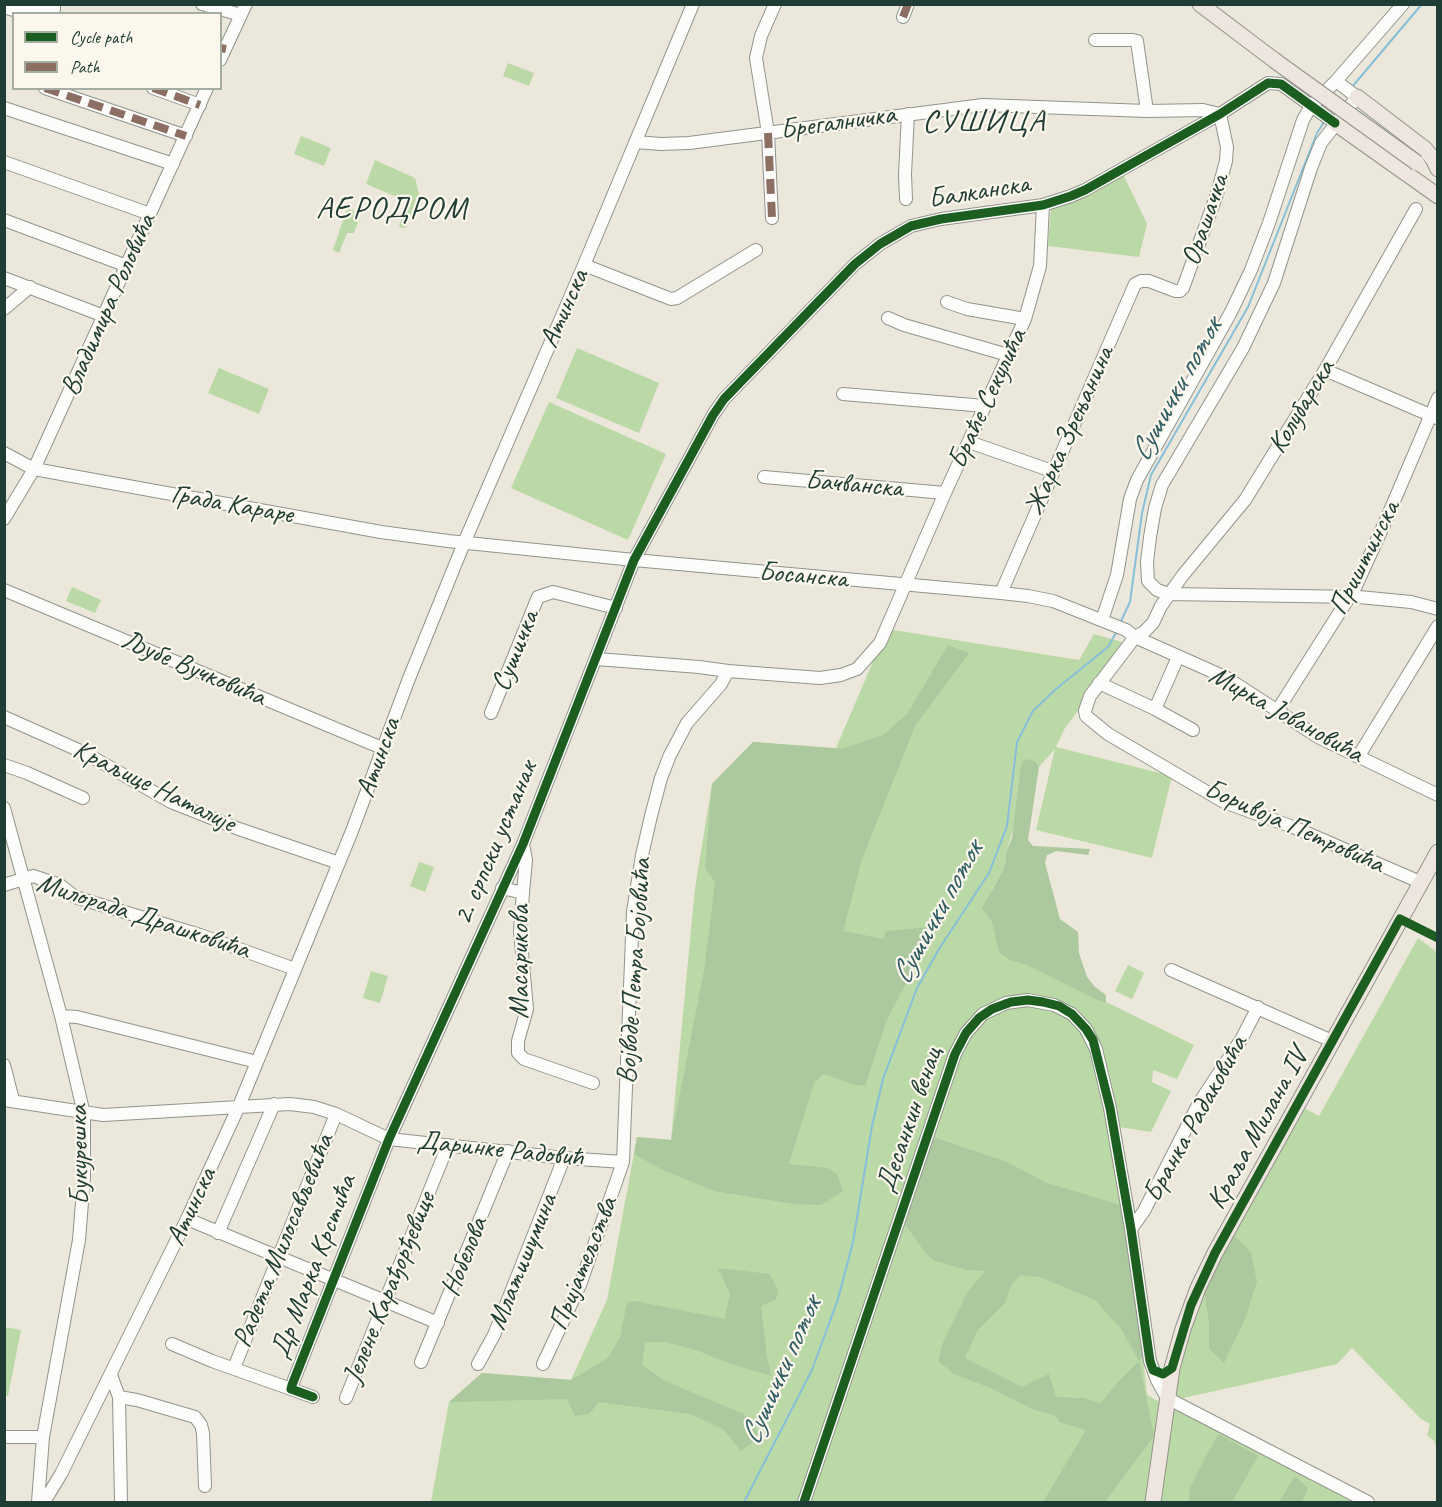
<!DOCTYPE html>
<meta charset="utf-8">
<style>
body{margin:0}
#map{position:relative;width:1442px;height:1507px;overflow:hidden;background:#ebe8db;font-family:Caveat,sans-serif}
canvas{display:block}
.frame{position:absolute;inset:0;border:6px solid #1f3d34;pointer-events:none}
.legend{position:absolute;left:12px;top:12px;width:210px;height:78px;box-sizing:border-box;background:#fbf7ec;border:2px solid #a3ada2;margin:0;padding:8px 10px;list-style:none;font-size:18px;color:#1f3d34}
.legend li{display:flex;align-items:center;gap:12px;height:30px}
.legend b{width:30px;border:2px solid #a3ada2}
</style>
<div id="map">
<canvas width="1442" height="1507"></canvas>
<div class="frame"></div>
<ul class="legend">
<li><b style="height:8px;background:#1b5e20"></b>Cycle path</li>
<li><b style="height:8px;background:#8d6e63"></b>Path</li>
</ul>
</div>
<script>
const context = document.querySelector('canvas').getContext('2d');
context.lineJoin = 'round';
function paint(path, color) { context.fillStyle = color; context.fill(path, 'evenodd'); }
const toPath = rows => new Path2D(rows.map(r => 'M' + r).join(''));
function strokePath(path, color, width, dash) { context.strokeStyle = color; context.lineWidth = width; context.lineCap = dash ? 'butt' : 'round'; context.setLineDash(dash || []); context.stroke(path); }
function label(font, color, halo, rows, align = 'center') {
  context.font = font + ' Caveat,sans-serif'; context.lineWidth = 4.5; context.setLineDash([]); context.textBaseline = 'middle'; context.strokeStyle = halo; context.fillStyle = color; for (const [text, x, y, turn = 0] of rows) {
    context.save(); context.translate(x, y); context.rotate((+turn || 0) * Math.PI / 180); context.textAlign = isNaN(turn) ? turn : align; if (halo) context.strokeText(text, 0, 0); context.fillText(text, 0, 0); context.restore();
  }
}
const green = toPath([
 [508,63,534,73,529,86,503,76],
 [301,136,331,148,324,166,294,154],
 [375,160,415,178,419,194,406,228,399,227,406,201,366,184],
 [1123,174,1147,224,1139,257,1048,246,1051,208,1078,199],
 [347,208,361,214,354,233,347,233,339,253,333,250],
 [577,348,659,383,639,433,556,398],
 [219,368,269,389,259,414,208,393],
 [549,402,666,454,628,540,511,488],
 [72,587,101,600,95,613,66,601],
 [887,629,1079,660,1094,634,1129,644,1065,728,1056,747,1172,776,1152,858,1036,830,1055,749,1039,767,1035,761,1006,852,1006,860,1003,870,992,889,1003,931,1106,995,1106,1002,1194,1045,1177,1079,1153,1070,1152,1082,1171,1091,1151,1132,1113,1126,1126,1208,1147,1395,1167,1406,1169,1396,1352,1502,431,1502,449,1402,482,1373,571,1380,607,1300,637,1137,671,1140,695,888,712,784,753,742,836,748],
 [419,862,434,867,425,892,410,886],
 [1418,938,1438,953,1437,1449,1434,1441,1427,1435,1430,1424,1421,1419,1352,1348,1337,1364,1179,1399,1174,1389,1185,1342,1204,1289,1304,1108,1319,1116],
 [1128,965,1144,973,1132,999,1115,991],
 [371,971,388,976,380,1003,363,998],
 [4,1327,21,1330,8,1396,4,1396]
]);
const forest = toPath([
 [948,645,969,653,915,726,862,859,843,931,884,939,886,931,931,927,928,941,886,1022,865,1086,852,1084,824,1074,814,1083,789,1164,827,1168,837,1174,843,1191,821,1205,794,1204,714,1191,661,1169,634,1154,637,1137,671,1140,705,965,715,882,705,868,712,784,753,742,842,749,883,735,907,714],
 [1025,759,1035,761,1039,767,1028,840,1033,846,1090,849,1088,855,1057,851,1047,855,1045,863,1060,919,1078,932,1079,953,1087,977,1095,987,1106,995,1106,1002,1097,1000,1025,964,1010,960,999,952,992,922,982,908,1003,870,1006,860,1006,852,1012,838,1021,766],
 [936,1138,1007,1162,1047,1183,1127,1207,1148,1351,1139,1361,1154,1436,1105,1502,1043,1502,1086,1430,1059,1422,1056,1416,1035,1410,988,1387,954,1374,938,1361,942,1345,968,1291,985,1271,966,1270,933,1260,924,1251,900,1217,932,1140],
 [1020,1275,1040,1277,1095,1300,1122,1330,1139,1361,1117,1383,1101,1403,1083,1398,1056,1397,1049,1374,1022,1387,965,1358,977,1331,1005,1303,1011,1285],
 [1233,1234,1251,1253,1257,1282,1245,1319,1224,1363,1209,1348,1209,1323,1204,1289],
 [718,1268,770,1274,778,1291,776,1299,761,1306,767,1358,772,1376,728,1363,696,1350,665,1342,645,1342,642,1365,665,1381,744,1414,758,1432,752,1443,741,1451,723,1429,690,1414,599,1402,589,1414,575,1416,567,1399,449,1402,482,1373,571,1380,608,1358,620,1337,627,1302,635,1301,725,1319,730,1294],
 [1218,1434,1258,1456,1232,1502,1189,1502,1190,1487],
 [1295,1476,1308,1488,1302,1502,1279,1502]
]);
const stream = toPath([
 [1352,87,1422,4],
 [1120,623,1130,602,1142,513,1151,475,1248,307,1317,133,1324,122],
 [744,1502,812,1370,838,1299,853,1242,872,1126,883,1079,917,988,939,949,989,873,1007,826,1017,742,1033,711,1056,689,1108,647,1117,631]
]);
const minor = toPath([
 [202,4,241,15],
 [4,7,20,12,54,9,54,4],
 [903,17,908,4],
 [1095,40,1133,40,1137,41,1147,111],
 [220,60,246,4],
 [1336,81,1403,4],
 [45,88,186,136],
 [153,88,200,105],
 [4,108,173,164],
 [636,142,661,144,689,143,983,105,1147,111,1203,110,1220,114],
 [4,162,150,214],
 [906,199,905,174,908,114],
 [1416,209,1325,370,1245,500,1183,575,1161,606,1153,623,1144,632,1135,637,1090,696,1085,711,1086,716,1108,734,1224,802,1293,827,1420,882],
 [772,218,768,133,756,58,761,36,775,4],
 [4,220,127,266],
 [584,265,671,299,677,298,756,250],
 [4,278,104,316],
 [947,302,967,309,1025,319],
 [4,309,30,287],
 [888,318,904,325,1008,355],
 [1325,370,1437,418],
 [843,394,985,406],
 [969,442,1052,471],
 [4,453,34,469,381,532,448,541,634,560,1001,593,1028,596,1053,601,1126,630,1135,637,1227,678,1318,737,1438,795],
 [764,477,945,493],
 [4,519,34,469,207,88],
 [4,590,382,748],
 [1001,593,1135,284,1141,281,1149,281,1175,291,1180,291,1183,288,1217,194,1226,161,1227,147,1220,114],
 [1102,620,1117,575,1130,499,1137,480,1231,312,1251,270,1269,223,1303,120,1311,106,1336,81,1357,97,1321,143,1311,168,1274,283,1243,348,1162,485,1155,508,1150,537,1147,562,1148,581,1157,590,1169,594,1359,597,1411,602,1438,609],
 [597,659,699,667,728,671],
 [1099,683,1155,709,1178,657],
 [1155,709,1193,730],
 [1277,711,1355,588,1386,520,1438,398],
 [491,713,538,597,553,592,616,608],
 [4,717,85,753,171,802,239,829,339,863],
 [1358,757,1438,626],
 [4,765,27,773,83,798],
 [4,808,61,1016,84,1114,84,1177,79,1240,43,1437,38,1502],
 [523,844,526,860,523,893],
 [4,885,33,876,60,885,75,897,200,935,295,969],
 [502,888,523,893,520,930,527,1009,518,1041,518,1053,524,1059,593,1083],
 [1171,970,1332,1041],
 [61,1016,77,1017,257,1062],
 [4,1065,13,1100],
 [4,1100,103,1115,290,1104,314,1107,336,1114,389,1139,564,1158,623,1162],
 [187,1219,438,1323],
 [1131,1229,1144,1211,1199,1103,1242,1038,1258,1007],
 [218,1233,274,1104],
 [172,1344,212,1361,291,1389],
 [421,1362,508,1151],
 [478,1364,494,1335,564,1158],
 [543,1364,580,1285,623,1162,633,912,642,855,651,816,661,778,670,755,687,723,721,684,728,671,820,678,841,675,857,669,880,643,945,493,1025,319,1040,266,1043,205],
 [234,1368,336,1114],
 [111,1375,119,1397,121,1502],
 [119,1397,137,1400,195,1417,201,1425,203,1433,205,1486],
 [313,1397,291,1389,292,1385,389,1139,523,844,634,560,713,415,724,399,855,264,880,244,911,226,941,219,1043,205,1071,196,1085,190,1220,114,1268,83,1281,84,1335,123],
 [346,1398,448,1145],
 [4,1437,43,1437],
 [44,1502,61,1474,187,1219,239,1106,352,831,408,681,464,543,584,265,693,4],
 [804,1502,955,1054,966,1033,983,1014,1006,1003,1028,1000,1054,1005,1072,1014,1086,1029,1096,1049,1110,1108,1131,1229,1150,1361,1157,1380,1167,1398,1368,1502]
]);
const major = toPath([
 [1200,4,1274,60],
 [1357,97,1425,149,1433,159,1438,169],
 [1335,123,1438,196],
 [1153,1502,1172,1368,1183,1329,1198,1288,1215,1253,1438,852]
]);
const majorBridge = toPath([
 [1274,60,1417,163]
]);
const quiet = toPath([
 [903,17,908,4],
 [220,48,226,49],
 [45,88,186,136],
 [153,88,200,105],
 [768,133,772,218]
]);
const cycleway = toPath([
 [313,1397,291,1389,292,1385,389,1139,523,844,634,560,713,415,724,399,855,264,880,244,911,226,941,219,1043,205,1071,196,1085,190,1220,114,1268,83,1281,84,1335,123],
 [804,1502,955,1054,966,1033,979,1018,992,1009,1011,1002,1028,1000,1043,1002,1059,1006,1072,1014,1086,1029,1093,1040,1110,1108,1131,1229,1150,1361,1153,1370,1163,1374,1172,1368,1191,1305,1215,1253,1400,919,1438,938]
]);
const streetNames = [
 ["Брегалничка",838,123,-8],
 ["Балканска",979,192,-9],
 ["Орашачка",1206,220,-71],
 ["Владимира Роловића",109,305,-66],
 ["Атинска",565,309,-66],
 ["Браће Секулића",988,399,-65],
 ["Колубарска",1302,407,-59],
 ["Жарка Зрењанина",1070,431,-66],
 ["Бачванска",854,485,5],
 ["Града Караре",232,505,10],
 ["Приштинска",1365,558,-63],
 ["Босанска",803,576,5],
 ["Сушичка",516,651,-68],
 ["Љубе Вучковића",193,669,23],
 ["Мирка Јовановића",1286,715,29],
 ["Атинска",379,758,-70],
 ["Краљице Наталије",154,787,26],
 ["Боривоја Петровића",1294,827,24],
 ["2. српски устанак",496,843,-67],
 ["Милорада Драшковића",143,917,18],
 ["Масарикова",521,962,-90],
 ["Војводе Петра Бојовића",635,971,-86],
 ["Бранка Радаковића",1196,1119,-61],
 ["Десанкин венац",910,1120,-71],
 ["Краља Милана IV",1258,1129,-61],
 ["Даринке Радовић",500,1150,6],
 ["Букурешка",80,1155,-91],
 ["Атинска",192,1207,-65],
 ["Радета Милосављевића",284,1241,-68],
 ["Нобелова",465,1257,-68],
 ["Млатишумина",523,1262,-68],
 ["Пријатељства",584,1264,-68],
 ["Др Марка Крстића",314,1267,-69],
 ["Јелене Карађорђевице",390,1288,-68]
];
const waterNames = [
 ["Сушички поток",1177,390,-61],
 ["Сушички поток",938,913,-61],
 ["Сушички поток",782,1371,-66]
];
const quarterNames = [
 ["СУШИЦА",984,123],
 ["АЕРОДРОМ",392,210]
];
paint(green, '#bbd8a7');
paint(forest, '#abc89e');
strokePath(stream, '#86bfd8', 2);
strokePath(minor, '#91948c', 14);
strokePath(major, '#91948c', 17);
strokePath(minor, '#fcfcfa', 12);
strokePath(major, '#ede5de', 15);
strokePath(majorBridge, '#91948c', 17, []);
strokePath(majorBridge, '#ede5de', 15);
strokePath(quiet, '#8d6e63', 8, [15, 8]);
strokePath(cycleway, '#1b5e20', 9);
label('28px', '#1f3d34', '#fbf7ec', streetNames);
label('italic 30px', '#315f65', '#fbf7ec', waterNames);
context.letterSpacing = '1.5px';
label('32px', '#1f3d34', '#fbf7ec', quarterNames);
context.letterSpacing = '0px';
</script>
